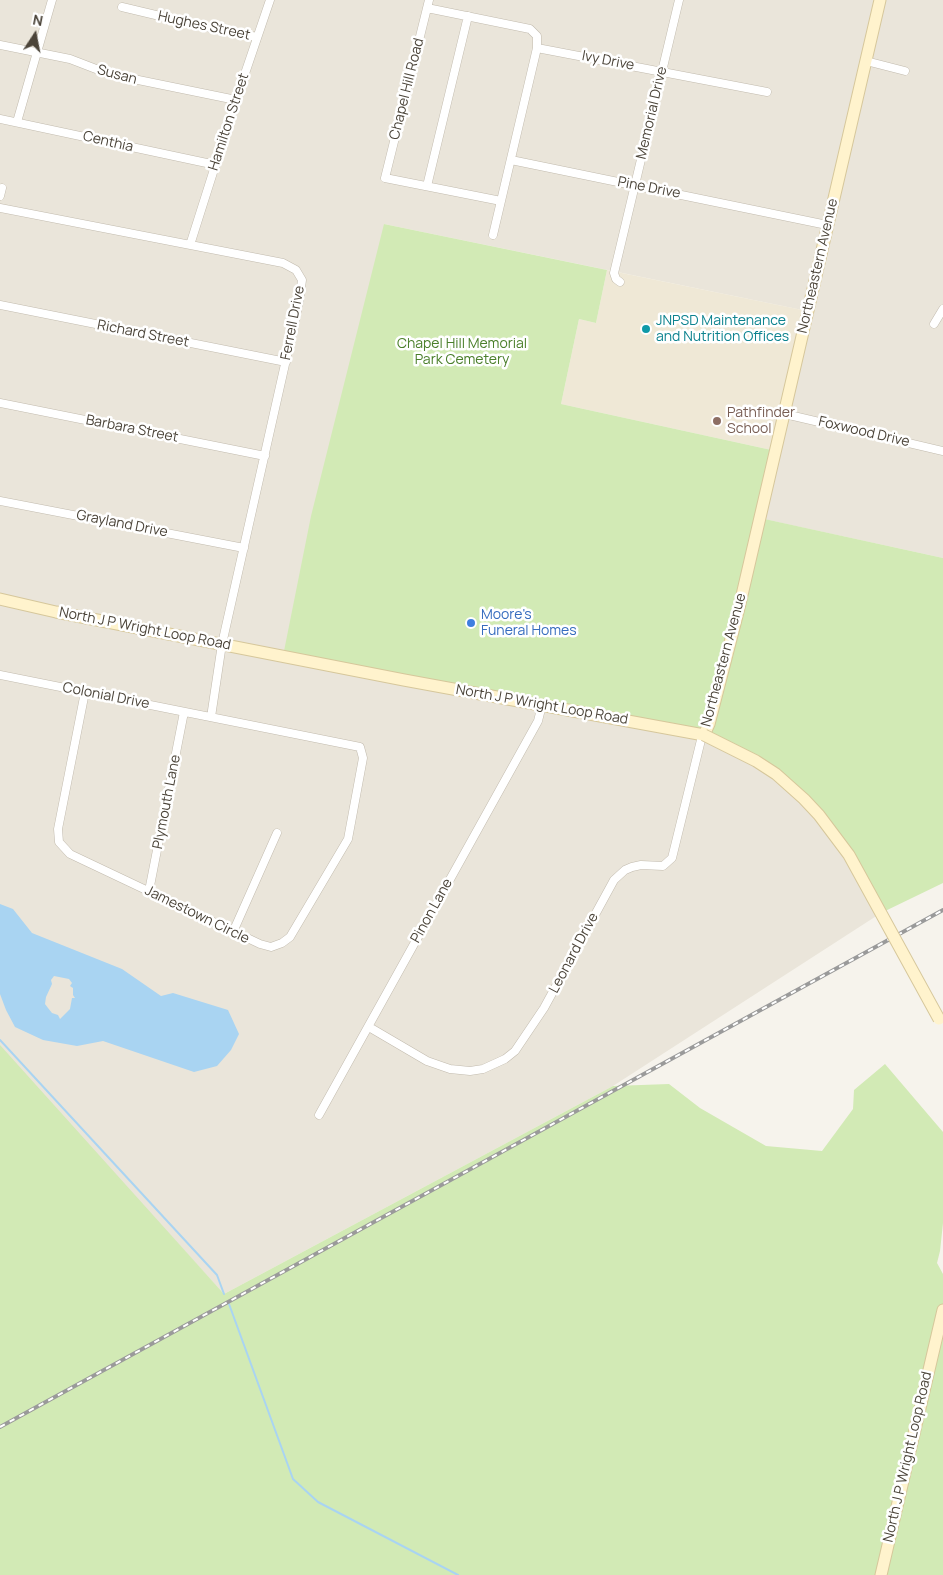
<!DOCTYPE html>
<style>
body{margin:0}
#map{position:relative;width:943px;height:1575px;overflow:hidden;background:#f6f3ec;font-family:Manrope,sans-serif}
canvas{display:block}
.north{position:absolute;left:10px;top:10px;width:50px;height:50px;-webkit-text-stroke:4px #fff;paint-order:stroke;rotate:11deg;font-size:14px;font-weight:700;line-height:20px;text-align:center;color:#4b4439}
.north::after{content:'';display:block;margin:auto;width:18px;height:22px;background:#4b4439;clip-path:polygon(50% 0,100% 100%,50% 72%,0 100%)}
</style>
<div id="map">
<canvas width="943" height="1575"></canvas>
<div class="north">N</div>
</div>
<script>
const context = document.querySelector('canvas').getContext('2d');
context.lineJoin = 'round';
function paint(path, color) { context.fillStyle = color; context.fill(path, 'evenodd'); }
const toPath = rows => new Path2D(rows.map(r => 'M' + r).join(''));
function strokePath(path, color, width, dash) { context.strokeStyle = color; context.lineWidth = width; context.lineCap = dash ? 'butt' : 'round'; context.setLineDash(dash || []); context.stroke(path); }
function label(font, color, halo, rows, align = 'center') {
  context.font = font + ' Manrope,sans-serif'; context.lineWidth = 5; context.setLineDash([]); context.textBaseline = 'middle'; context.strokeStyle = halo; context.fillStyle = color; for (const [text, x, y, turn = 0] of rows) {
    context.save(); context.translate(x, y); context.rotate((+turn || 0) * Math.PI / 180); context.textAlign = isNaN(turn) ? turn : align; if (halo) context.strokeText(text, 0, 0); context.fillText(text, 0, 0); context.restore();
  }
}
const residential = toPath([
 [0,0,881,0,807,311,384,224,704,735,756,761,819,815,881,913,613,1086,224,1294,0,1050],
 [882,0,943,0,943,558,759,518]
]);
const education = toPath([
 [607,270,807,311,776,451,561,404,579,319,596,323]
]);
const green = toPath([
 [384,224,607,270,596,323,579,319,561,404,776,451,760,518,943,558,943,883,881,913,849,855,804,799,720,743,283,656,311,516],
 [0,1045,224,1294,613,1086,669,1084,700,1108,766,1146,822,1151,853,1109,854,1090,885,1064,943,1132,943,1223,940,1251,937,1263,943,1274,943,1575,0,1575]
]);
const water = toPath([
 [0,904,13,909,32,933,122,969,161,996,173,993,228,1010,239,1034,231,1050,217,1066,194,1072,103,1041,77,1046,43,1040,15,1027,6,1010,0,994],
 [54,976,69,979,72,983,70,986,73,988,73,995,75,998,72,998,70,1009,60,1019,58,1015,52,1013,48,1008,45,1004,46,997,52,984,51,980]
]);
const stream = toPath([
 [0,1040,217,1275,224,1294],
 [229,1304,293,1479,318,1502,458,1575]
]);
const street = toPath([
 [429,0,385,178,501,201],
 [122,7,206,27,257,37],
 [427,8,530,29,537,36,537,48,493,235],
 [0,45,70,59,109,74,236,100],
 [537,48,767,92],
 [866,61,905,71],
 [0,119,216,165],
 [17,122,52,0],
 [511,160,827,225],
 [427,186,468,16],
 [0,196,2,188],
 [0,208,283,263,296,270,302,280,299,302,222,644,211,717],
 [190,245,236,100,270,0],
 [620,282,616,279,614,273,679,0],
 [0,305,286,362],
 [934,324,943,309],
 [0,403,265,456],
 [785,414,943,451],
 [0,501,244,548],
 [0,675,360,747,363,758,348,839,290,937,282,943,271,947,260,944,70,854,59,842,58,829,85,692],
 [149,891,184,712],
 [233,932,277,833],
 [369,1027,427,1061,450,1069,470,1071,483,1069,505,1059,515,1051,544,1008,614,880,625,870,632,867,641,865,663,866,672,858,701,740,704,735],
 [319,1115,538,721,542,705]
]);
const secondary = toPath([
 [0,599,56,612,404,680,704,735,709,724,739,608,880,0],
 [881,1575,943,1310]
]);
const rail = toPath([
 [0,1427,943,910]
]);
const secondaryBridge = toPath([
 [704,735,756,761,776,774,804,799,819,815,849,855,939,1019]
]);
const markers = [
 [646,329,5,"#0f9aa8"],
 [717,421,5,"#8d6e63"],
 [471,623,5,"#3f7fe0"]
];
const streetNames = [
 ["Hughes Street",204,26,12],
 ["Ivy Drive",608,61,11],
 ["Susan",117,75,15],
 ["Chapel Hill Road",407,89,-76],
 ["Memorial Drive",652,113,-77],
 ["Hamilton Street",229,122,-72],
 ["Centhia",108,142,13],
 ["Pine Drive",649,188,11],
 ["Northeastern Avenue",818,266,-77],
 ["Ferrell Drive",293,323,-79],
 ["Richard Street",143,334,11],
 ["Barbara Street",132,429,11],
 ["Foxwood Drive",864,432,13],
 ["Grayland Drive",122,524,11],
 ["North J P Wright Loop Road",145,629,11],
 ["Northeastern Avenue",724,660,-75],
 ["Colonial Drive",106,696,11],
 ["North J P Wright Loop Road",542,705,10],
 ["Plymouth Lane",167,802,-79],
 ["Pinon Lane",432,911,-61],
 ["Jamestown Circle",197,915,26],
 ["Leonard Drive",574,953,-62],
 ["North J P Wright Loop Road",908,1457,-77]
];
const cultureNames = [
 ["JNPSD Maintenance",656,321],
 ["and Nutrition Offices",656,337]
];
const parkNames = [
 ["Chapel Hill Memorial",462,344],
 ["Park Cemetery",462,360]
];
const educationNames = [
 ["Pathfinder",727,413],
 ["School",727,429]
];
const shopNames = [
 ["Moore's",481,615],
 ["Funeral Homes",481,631]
];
paint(residential, '#eae5da');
paint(education, '#efe8d6');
paint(green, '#d2eab5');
paint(water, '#a9d4f2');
strokePath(stream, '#a9d4f2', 2);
strokePath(street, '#c2bbae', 9);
strokePath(secondary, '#d6c79b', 13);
strokePath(street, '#fff', 8);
strokePath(secondary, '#fff3cd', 11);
strokePath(rail, '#9a9a9a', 4);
strokePath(rail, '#fff', 2, [5.5]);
strokePath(secondaryBridge, '#d6c79b', 13, []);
strokePath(secondaryBridge, '#fff3cd', 11);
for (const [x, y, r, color] of markers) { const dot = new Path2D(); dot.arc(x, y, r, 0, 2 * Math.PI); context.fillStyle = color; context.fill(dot); strokePath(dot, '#fff', 2); }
label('14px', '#4b4439', '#fff', streetNames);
label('14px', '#0d838f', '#fff', cultureNames, 'left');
label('14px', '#4a7f2a', '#fff', parkNames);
label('14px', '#785e54', '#fff', educationNames, 'left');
label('14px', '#366cbe', '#fff', shopNames, 'left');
</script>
